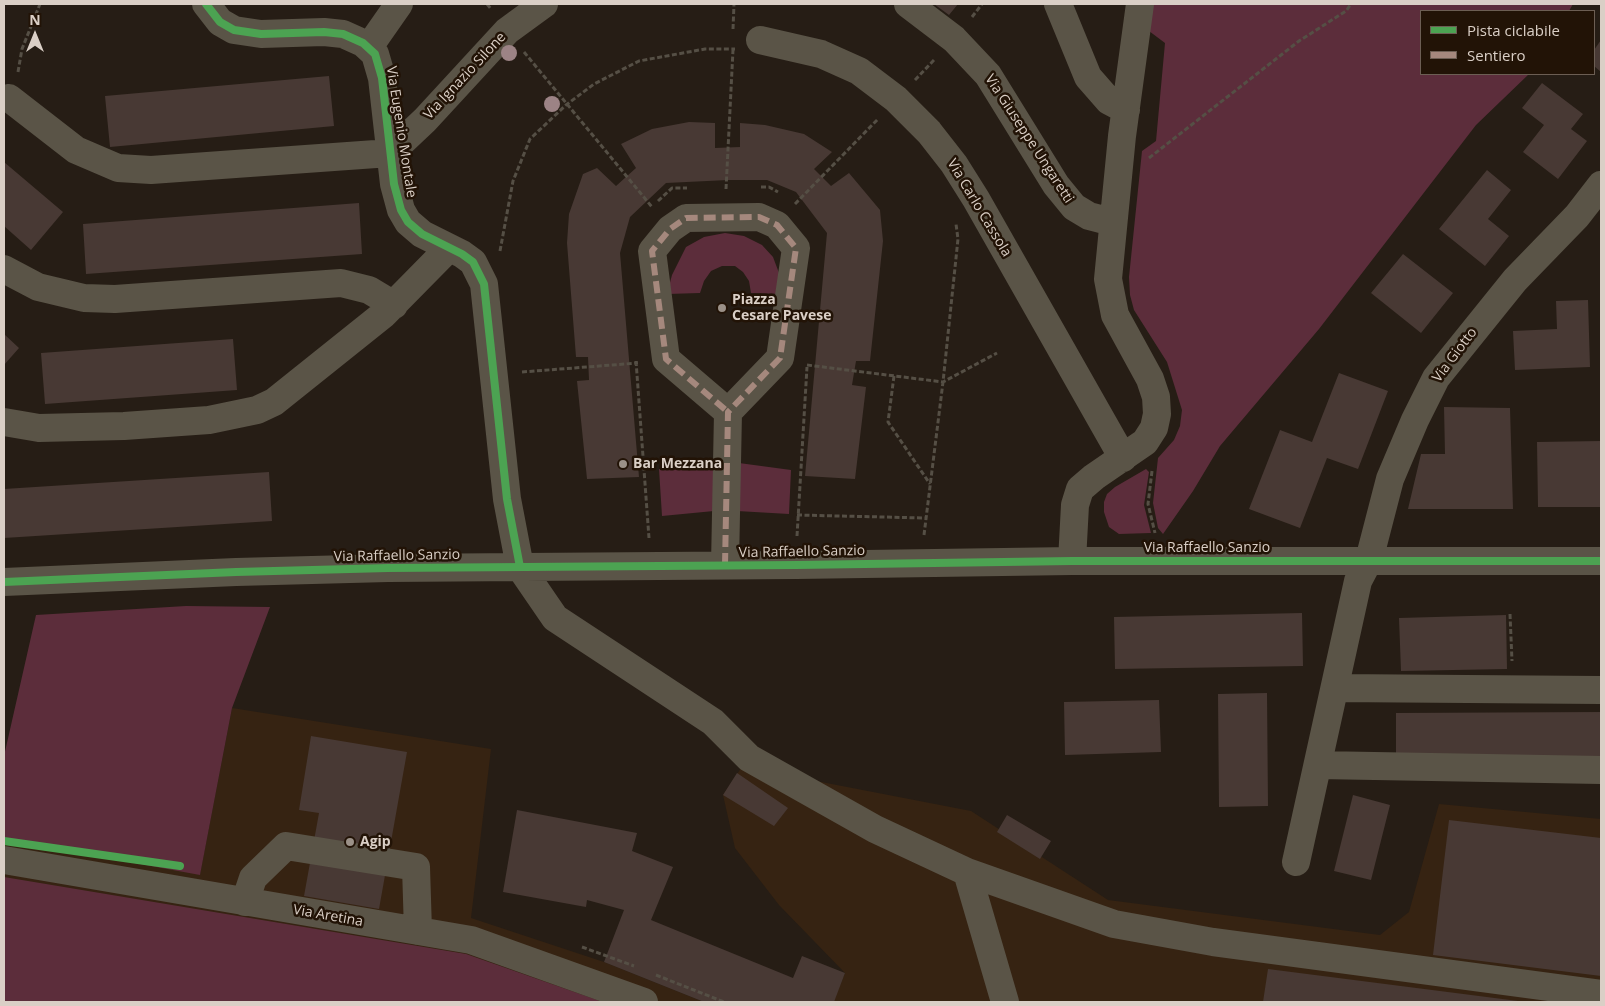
<!DOCTYPE html>
<style>
body{margin:0}
#map{position:relative;width:1605px;height:1006px;overflow:hidden;background:#261d15;font-family:"Open Sans",sans-serif}
canvas{display:block}
.frame{position:absolute;inset:0;border:5px solid #dacfc6;pointer-events:none}
.legend{position:absolute;left:1420px;top:10px;width:175px;height:65px;box-sizing:border-box;background:#221306;border:1px solid #6c5e53;margin:0;padding:6px 9px;list-style:none;font-size:15px;color:#dacfc6}
.legend li{display:flex;align-items:center;gap:10px;height:25px}
.legend b{width:25px;border:1px solid #6c5e53}
.north{position:absolute;left:10px;top:10px;width:50px;height:50px;-webkit-text-stroke:4px #221306;paint-order:stroke;rotate:0deg;font-size:14px;font-weight:700;line-height:20px;text-align:center;color:#dacfc6}
.north::after{content:'';display:block;margin:auto;width:18px;height:22px;background:#dacfc6;clip-path:polygon(50% 0,100% 100%,50% 72%,0 100%)}
</style>
<div id="map">
<canvas width="1605" height="1006"></canvas>
<div class="frame"></div>
<ul class="legend">
<li><b style="height:6px;background:#4ca352"></b>Pista ciclabile</li>
<li><b style="height:6px;background:#a5887d"></b>Sentiero</li>
</ul>
<div class="north">N</div>
</div>
<script>
const context = document.querySelector('canvas').getContext('2d');
context.lineJoin = 'round';
function paint(path, color) { context.fillStyle = color; context.fill(path, 'evenodd'); }
const toPath = rows => new Path2D(rows.map(r => 'M' + r).join(''));
function strokePath(path, color, width, dash) { context.strokeStyle = color; context.lineWidth = width; context.lineCap = dash ? 'butt' : 'round'; context.setLineDash(dash || []); context.stroke(path); }
function label(font, color, halo, rows, align = 'center') {
  context.font = font + ' "Open Sans",sans-serif'; context.lineWidth = 5; context.setLineDash([]); context.textBaseline = 'middle'; context.strokeStyle = halo; context.fillStyle = color; for (const [text, x, y, turn = 0] of rows) {
    context.save(); context.translate(x, y); context.rotate((+turn || 0) * Math.PI / 180); context.textAlign = isNaN(turn) ? turn : align; if (halo) context.strokeText(text, 0, 0); context.fillText(text, 0, 0); context.restore();
  }
}
const built = toPath([
 [232,708,491,749,471,918,604,962,704,1002,4,1002,4,839,200,874],
 [756,746,811,780,971,811,1108,900,1380,935,1409,912,1439,804,1601,819,1601,1002,833,1002,845,973,779,905,735,848,723,795]
]);
const green = toPath([
 [1153,4,1573,4,1569,11,1421,11,1421,74,1529,74,1476,125,1319,329,1220,446,1193,491,1163,534,1158,528,1153,503,1158,458,1174,440,1180,426,1182,410,1167,362,1134,310,1130,295,1129,277,1142,151,1156,141,1165,43,1149,31],
 [725,233,744,236,762,245,773,257,779,273,782,294,751,293,749,281,743,272,735,266,722,266,711,271,704,281,700,293,667,294,672,275,686,247,704,237],
 [739,463,791,470,789,514,737,511],
 [714,464,714,511,662,516,659,469],
 [1146,469,1149,472,1144,505,1151,533,1119,534,1109,527,1104,512,1104,502,1107,494,1115,487],
 [186,606,270,607,232,708,200,875,4,839,4,756,36,615],
 [4,877,466,954,603,1002,4,1002]
]);
const building = toPath([
 [934,4,958,4,949,15],
 [1601,40,1601,72,1594,66,1594,50],
 [329,76,334,126,110,147,105,96],
 [1542,83,1583,114,1571,129,1587,141,1558,179,1523,152,1544,125,1522,108],
 [689,122,715,123,715,148,740,147,740,123,765,125,804,134,832,152,814,169,831,186,849,173,880,210,883,241,870,361,856,361,852,385,866,387,855,479,805,476,827,233,796,192,767,180,728,180,666,183,630,217,620,253,639,477,587,479,577,381,589,380,588,357,576,357,567,243,569,214,583,174,597,168,616,186,636,168,621,144,652,129],
 [4,162,63,212,31,250,4,226],
 [1487,170,1511,190,1488,219,1509,236,1485,266,1439,229],
 [359,203,362,254,86,274,83,224],
 [1403,254,1453,293,1421,333,1371,293],
 [1588,300,1590,367,1515,370,1513,331,1557,329,1556,301],
 [4,334,19,348,4,365],
 [233,339,237,390,45,404,41,353],
 [1339,373,1388,391,1358,469,1327,458,1300,528,1249,509,1280,430,1312,442],
 [1444,407,1510,408,1513,509,1408,509,1421,454,1445,454],
 [1601,441,1601,507,1538,507,1537,442],
 [269,472,272,521,4,538,4,489],
 [1302,613,1303,666,1115,669,1114,617],
 [1506,615,1507,669,1401,671,1399,618],
 [1267,693,1268,806,1219,807,1218,694],
 [1159,700,1161,752,1065,755,1064,702],
 [1601,712,1601,761,1396,763,1396,713],
 [311,736,407,752,379,909,304,896,319,813,299,810],
 [737,773,788,808,774,826,723,795],
 [1353,795,1390,805,1371,880,1334,871],
 [517,810,637,833,632,851,673,867,651,920,793,978,802,956,845,973,834,1002,704,1002,604,962,624,910,587,900,586,907,503,892],
 [1007,815,1051,841,1040,859,997,832],
 [1449,820,1601,838,1601,976,1433,955],
 [1268,969,1518,1001,1518,1002,1263,1002]
]);
const path = toPath([
 [487,4,491,9],
 [972,17,982,4],
 [733,29,734,4],
 [524,52,652,207],
 [18,72,22,49,40,4],
 [915,80,935,59],
 [1149,158,1299,41,1346,11,1351,4],
 [761,187,769,187,778,192],
 [726,189,733,50],
 [658,201,672,188,687,188],
 [795,204,878,119],
 [500,251,513,181,530,139,566,105,594,84,639,61,705,49,735,49],
 [636,361,649,538],
 [807,365,943,382,997,353],
 [522,372,638,363],
 [894,376,888,422,930,484],
 [1152,471,1148,504,1155,533],
 [797,515,925,518],
 [924,535,943,382,958,239,956,224],
 [797,536,807,367],
 [1510,614,1512,661],
 [582,947,634,966],
 [656,975,724,1002]
]);
const minor = toPath([
 [206,4,220,22,234,30,261,34,324,32,343,34,363,43,375,54,382,78,394,184,401,210,408,222,422,234,462,254,473,262,484,284,507,499,520,567,555,618,713,722,749,758,875,829,967,872,1114,924,1213,942,1601,994],
 [908,4,954,39,988,75,1056,185,1074,207,1089,216,1112,222],
 [1058,4,1088,77,1109,101,1126,110],
 [760,40,821,54,859,71,896,99,929,132,954,164,976,199,1123,458],
 [369,47,399,4],
 [9,98,76,150,118,168,151,170,390,153,425,120,507,31,544,4],
 [4,269,38,287,84,298,115,299,341,283,369,290,394,305],
 [4,422,39,428,124,426,209,420,257,410,274,402,384,314,449,248],
 [1072,561,1075,505,1080,489,1094,477,1145,442,1154,428,1157,414,1156,397,1150,379,1115,315,1108,279,1122,136,1140,4],
 [725,565,728,412,780,358,796,248,777,225,759,217,686,218,670,229,652,251,666,359,728,412],
 [4,582,236,572,388,568,796,565,1072,561,1601,561],
 [1335,688,1601,690],
 [1318,765,1601,770],
 [4,860,471,940,644,1002],
 [1296,862,1358,581,1369,560,1390,479,1415,420,1436,378,1515,280,1577,216,1601,185],
 [967,872,1005,1002],
 [245,902,253,878,286,846,416,867,418,931]
]);
const quiet = toPath([
 [725,565,728,412,780,358,796,248,777,225,759,217,686,218,670,229,652,251,666,359,728,412]
]);
const cycleway = toPath([
 [206,4,220,22,234,30,261,34,324,32,343,34,363,43,375,54,382,78,394,184,401,210,408,222,422,234,462,254,473,262,484,284,507,499,520,567],
 [4,582,236,572,388,568,796,565,1072,561,1601,561],
 [4,841,180,866]
]);
const trees = [
 [509,53],
 [552,104]
];
const markers = [
 [722,308,5,"#9b9188"],
 [623,464,5,"#9b9188"],
 [350,842,5,"#9b9188"]
];
const streetNames = [
 ["Via Ignazio Silone",465,76,-47],
 ["Via Eugenio Montale",401,132,81],
 ["Via Giuseppe Ungaretti",1029,139,57],
 ["Via Carlo Cassola",979,208,59],
 ["Via Giotto",1455,355,-53],
 ["Via Raffaello Sanzio",1207,548],
 ["Via Raffaello Sanzio",802,552,-1],
 ["Via Raffaello Sanzio",397,556,-1],
 ["Via Aretina",328,916,10]
];
const poiNames = [
 ["Piazza",732,300],
 ["Cesare Pavese",732,316],
 ["Bar Mezzana",633,464],
 ["Agip",360,842]
];
paint(built, '#362312');
paint(green, '#5c2d3b');
paint(building, '#483934');
strokePath(path, '#554f45', 3, [5, 2.5]);
strokePath(minor, '#5a5447', 28);
strokePath(quiet, '#a5887d', 6, [12, 6]);
strokePath(cycleway, '#4ca352', 8);
context.fillStyle = '#9c8385';
for (const [x, y] of trees) { context.beginPath(); context.arc(x, y, 8, 0, 2 * Math.PI); context.fill(); }
for (const [x, y, r, color] of markers) { const dot = new Path2D(); dot.arc(x, y, r, 0, 2 * Math.PI); context.fillStyle = color; context.fill(dot); strokePath(dot, '#221306', 2); }
label('14px', '#dacfc6', '#221306', streetNames);
label('bold 14px', '#dacfc6', '#221306', poiNames, 'left');
</script>
